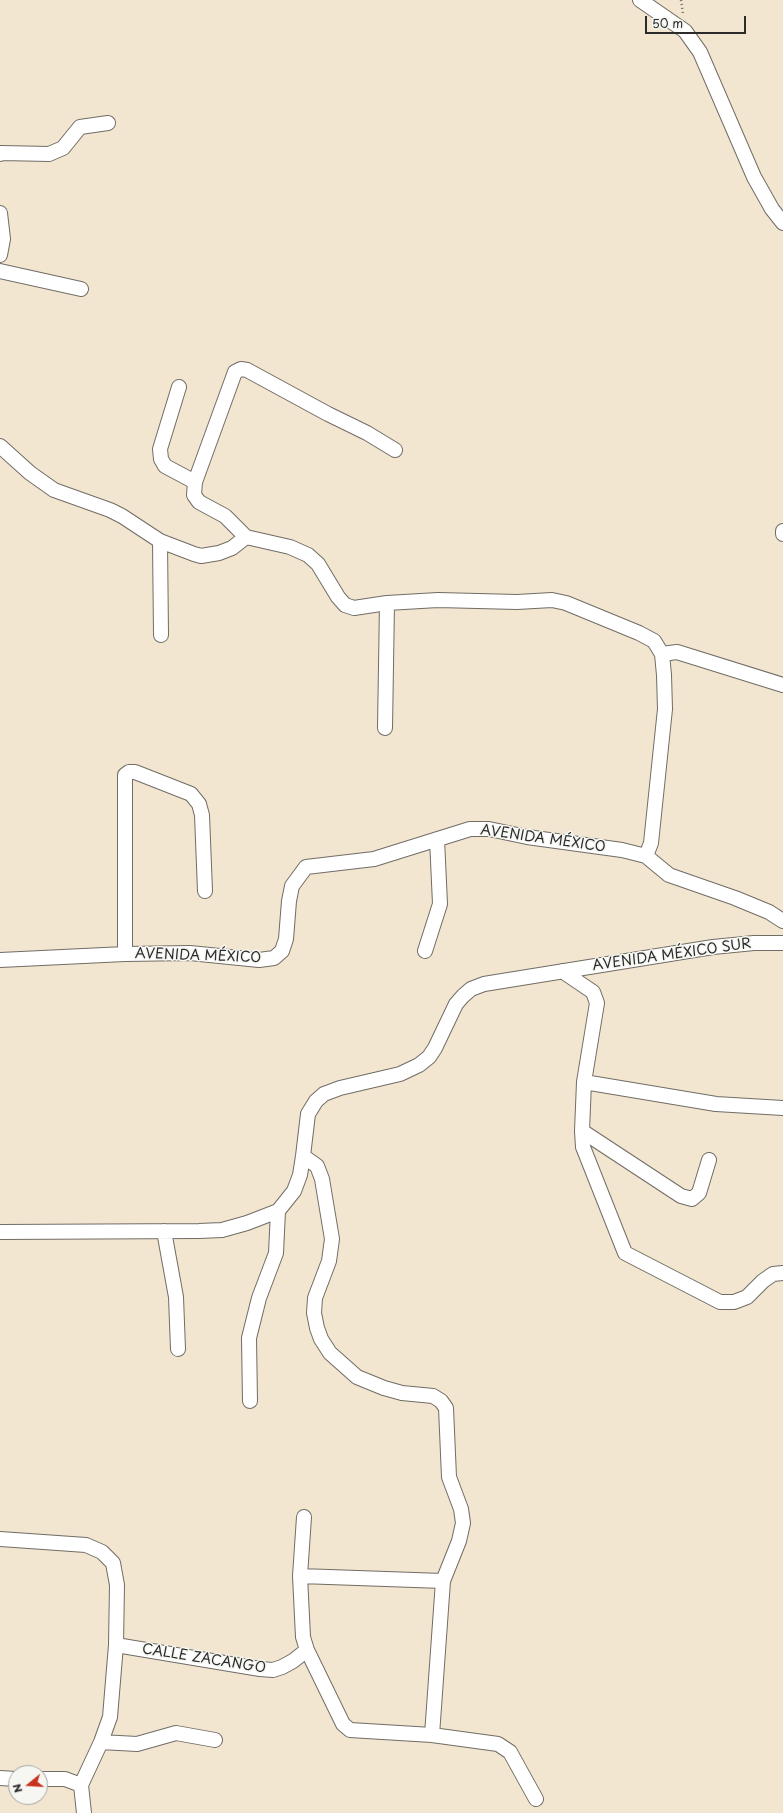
<!DOCTYPE html>
<meta charset="utf-8">
<style>
body{margin:0}
#map{position:relative;width:783px;height:1813px;overflow:hidden;background:#f2e6d0;font-family:"Playpen Sans",sans-serif}
canvas{display:block}
.north{position:absolute;left:8px;top:1765px;width:40px;height:40px;box-sizing:border-box;background:#f6f6f2;border:1px solid #a5a5a2;border-radius:50%;rotate:252deg;font-size:11px;font-weight:700;line-height:16px;text-align:center;color:#2b2b2b}
.north::after{content:'';display:block;margin:auto;width:14px;height:18px;background:#c8321e;clip-path:polygon(50% 0,100% 100%,50% 72%,0 100%)}
.scale{position:absolute;left:645px;top:16px;width:101px;height:18px;box-sizing:border-box;border:2px solid #2b2b2b;border-top:0;padding-left:5px;font-size:12px;line-height:14px;white-space:nowrap;color:#2b2b2b;-webkit-text-stroke:3px #f6f6f2;paint-order:stroke}
</style>
<div id="map">
<canvas width="783" height="1813"></canvas>
<div class="north">N</div>
<div class="scale">50 m</div>
</div>
<script>
const context = document.querySelector('canvas').getContext('2d');
context.lineJoin = 'round';
const toPath = rows => new Path2D(rows.map(r => 'M' + r).join(''));
function strokePath(path, color, width, dash) { context.strokeStyle = color; context.lineWidth = width; context.lineCap = dash ? 'butt' : 'round'; context.setLineDash(dash || []); context.stroke(path); }
function label(font, color, halo, rows, align = 'center') {
  context.font = font + ' "Playpen Sans",sans-serif'; context.lineWidth = 3; context.setLineDash([]); context.textBaseline = 'middle'; context.strokeStyle = halo; context.fillStyle = color; for (const [text, x, y, turn = 0] of rows) {
    context.save(); context.translate(x, y); context.rotate((+turn || 0) * Math.PI / 180); context.textAlign = isNaN(turn) ? turn : align; if (halo) context.strokeText(text, 0, 0); context.fillText(text, 0, 0); context.restore();
  }
}
const path = toPath([
 [681,0,683,14]
]);
const minor = toPath([
 [640,0,685,31,700,52,754,177,772,209,783,223],
 [0,154,1,153,49,154,63,148,80,127,108,123],
 [0,213,3,239,0,255],
 [0,271,81,289],
 [179,387,160,449,161,459,165,466,195,482],
 [0,446,30,473,54,490,110,510,122,516,160,541,194,554,201,556,219,553,232,548,246,537,290,547,308,555,318,564,338,597,345,605,354,608,387,603,438,600,517,602,552,600,566,603,639,633,654,641,662,654,664,675,665,709,651,843,646,856],
 [783,531,783,534],
 [246,537,225,516,199,502,194,495,195,482,235,372,241,369,247,370,328,414,367,433,395,450],
 [160,541,161,635],
 [662,654,677,652,783,685],
 [385,728,387,603],
 [425,951,440,904,437,839],
 [125,954,125,775,129,772,135,772,191,794,199,804,202,815,205,891],
 [0,960,125,954,190,953,259,960,274,958,282,951,286,939,289,901,292,886,306,867,374,859,470,829,489,829,527,837,622,850,646,856,669,875,735,898,769,912,783,921],
 [562,971,593,992,597,1003,584,1082,582,1131,583,1147,625,1253,720,1302,734,1302,747,1297,763,1281,773,1274,783,1273],
 [584,1082,716,1104,783,1108],
 [582,1131,681,1196,692,1199,699,1193,709,1160],
 [303,1156,317,1166,322,1179,332,1239,329,1261,315,1298,314,1313,317,1328,321,1339,330,1353,357,1377,384,1388,402,1393,433,1396,441,1401,446,1408,449,1477,461,1509,463,1523,459,1541,443,1581,432,1735],
 [164,1231,176,1297,178,1349],
 [0,1232,199,1231,222,1230,247,1223,278,1211,294,1191,300,1175,303,1156,308,1114,316,1101,324,1094,340,1088,400,1074,419,1065,429,1057,435,1048,456,1004,463,996,471,989,484,984,713,947,754,943,783,943],
 [250,1401,249,1338,259,1298,276,1253,278,1211],
 [0,1539,86,1545,102,1552,113,1563,117,1585,116,1645,110,1717,101,1742,81,1785],
 [300,1576,443,1581],
 [116,1645,260,1669,273,1670,282,1667,293,1661,307,1650,303,1637,300,1576,304,1517],
 [307,1650,343,1724,350,1730,432,1735,498,1744,510,1752,536,1799],
 [101,1742,137,1744,176,1733,215,1740],
 [0,1778,16,1779],
 [40,1779,65,1779,81,1785,84,1813]
]);
const streetNames = [
 ["AVENIDA MÉXICO",543,839,8],
 ["AVENIDA MÉXICO SUR",672,955,-8],
 ["AVENIDA MÉXICO",198,956,2],
 ["CALLE ZACANGO",204,1659,9]
];
strokePath(minor, '#716c65', 16);
strokePath(path, '#716c65', 2.5, [1, 3]);
strokePath(minor, '#fff', 14);
label('14px', '#2b2b2b', '#f6f6f2', streetNames);
</script>
